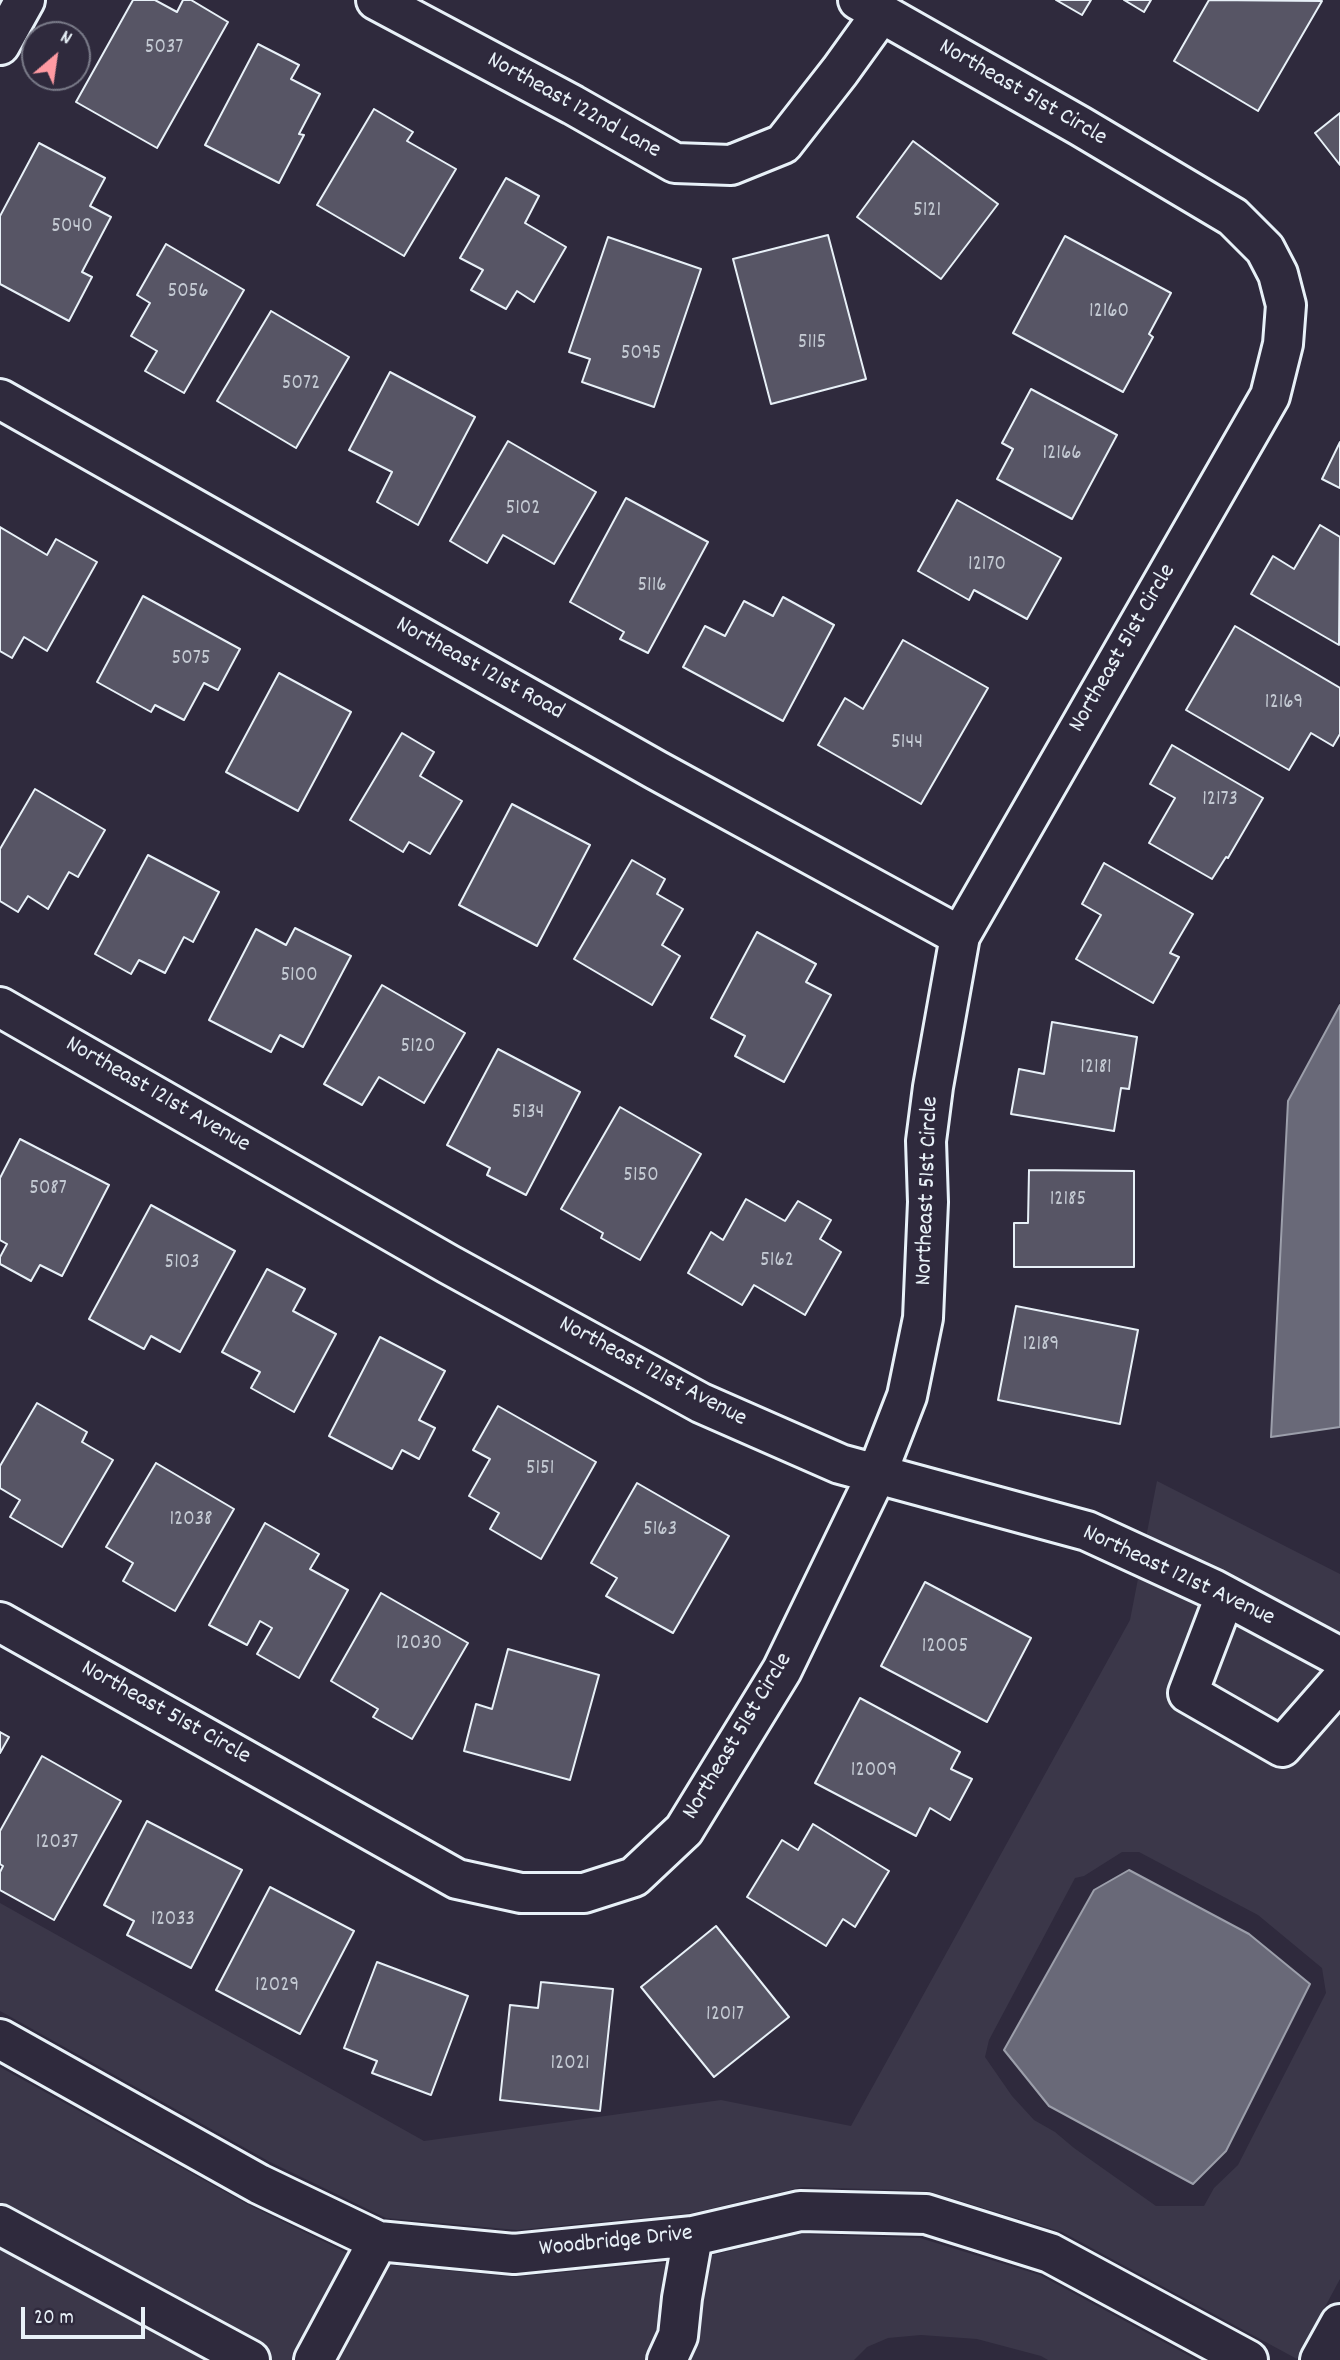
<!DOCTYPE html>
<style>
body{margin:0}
#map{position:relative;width:1340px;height:2360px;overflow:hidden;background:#2f2a3d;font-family:Dekko,sans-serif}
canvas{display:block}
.north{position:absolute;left:21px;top:21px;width:70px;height:70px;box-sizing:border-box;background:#2f2a3d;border:2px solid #797a88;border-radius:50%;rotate:29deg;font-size:19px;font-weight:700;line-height:28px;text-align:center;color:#e8f1f8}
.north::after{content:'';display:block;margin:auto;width:24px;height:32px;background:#ff9aa2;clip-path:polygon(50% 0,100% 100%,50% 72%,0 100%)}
.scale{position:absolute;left:21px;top:2307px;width:124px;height:32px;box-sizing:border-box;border:4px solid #e8f1f8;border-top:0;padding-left:9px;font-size:21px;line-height:24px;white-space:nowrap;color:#e8f1f8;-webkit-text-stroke:5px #2f2a3d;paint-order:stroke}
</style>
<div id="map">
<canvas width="1340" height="2360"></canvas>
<div class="north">N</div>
<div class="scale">20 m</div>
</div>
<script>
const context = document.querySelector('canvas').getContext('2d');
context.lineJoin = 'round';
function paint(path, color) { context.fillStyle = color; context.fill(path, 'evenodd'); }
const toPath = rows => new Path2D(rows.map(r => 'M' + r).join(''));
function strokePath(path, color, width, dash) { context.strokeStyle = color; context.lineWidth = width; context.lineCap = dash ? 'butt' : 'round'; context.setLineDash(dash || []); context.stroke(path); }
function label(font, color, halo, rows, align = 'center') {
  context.font = font + ' Dekko,sans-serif'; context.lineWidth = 5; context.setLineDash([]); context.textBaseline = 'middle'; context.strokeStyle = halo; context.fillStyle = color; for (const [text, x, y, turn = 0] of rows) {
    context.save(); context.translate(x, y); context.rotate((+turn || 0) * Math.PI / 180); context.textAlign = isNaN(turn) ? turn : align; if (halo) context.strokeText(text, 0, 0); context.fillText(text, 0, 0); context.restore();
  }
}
const built = toPath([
 [1157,1481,1340,1574,1340,2279,1297,2359,1062,2232,928,2191,802,2187,692,2213,517,2230,386,2218,270,2162,0,2011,0,1903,424,2141,721,2100,851,2126,1130,1620],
 [1122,1852,1139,1852,1258,1915,1322,1968,1326,1993,1238,2165,1214,2188,1204,2206,1156,2206,1074,2148,1055,2132,1034,2120,1012,2096,985,2057,989,2040,1075,1878,1084,1876],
 [0,2067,247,2204,368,2263,514,2277,693,2260,799,2234,920,2238,1040,2275,1197,2360,1048,2360,1041,2356,977,2339,921,2335,888,2338,867,2347,854,2360,0,2360]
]);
const water = toPath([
 [1340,1005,1340,1427,1271,1437,1288,1101,1340,1005],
 [1129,1870,1249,1934,1310,1984,1226,2151,1193,2184,1049,2106,1004,2050,1094,1890,1129,1870]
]);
const building = toPath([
 [133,0,155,0,177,12,183,0,191,0,228,22,157,148,76,102,133,0],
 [1056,0,1091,0,1082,15,1056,0],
 [1124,0,1151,0,1144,12,1124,0],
 [1209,0,1322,1,1258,111,1174,61,1209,0],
 [258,44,299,65,291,79,320,94,299,134,304,135,279,183,205,145,258,44],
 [374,109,413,132,407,141,456,169,404,256,317,205,374,109],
 [1340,113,1340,165,1315,133,1340,113],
 [913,141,998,204,941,279,857,217,913,141],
 [39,143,105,178,90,206,111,217,82,272,92,277,69,321,0,284,0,216,39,143],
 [506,178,539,196,525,223,566,247,534,302,517,291,506,309,471,290,483,270,460,258,506,178],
 [828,235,866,379,771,404,733,259,828,235],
 [1065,236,1171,293,1149,334,1153,337,1123,392,1013,333,1065,236],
 [608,237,701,269,654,407,582,382,590,359,569,352,608,237],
 [166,244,244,290,184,393,145,371,157,351,131,336,150,303,137,295,166,244],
 [271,311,349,357,296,448,217,401,271,311],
 [390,372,475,417,418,525,377,502,392,472,349,450,390,372],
 [1031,389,1117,435,1072,519,997,479,1013,449,1002,443,1031,389],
 [508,441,596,492,554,564,503,535,487,563,450,541,508,441],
 [1340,442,1340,488,1322,479,1340,442],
 [626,498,708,542,648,653,620,639,624,632,570,602,626,498],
 [957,500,1061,558,1027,619,974,590,969,600,918,571,957,500],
 [1320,525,1340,537,1339,645,1251,594,1273,556,1294,569,1320,525],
 [0,527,47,555,56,539,97,562,47,651,24,637,12,658,0,651,0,527],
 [143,596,240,649,218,690,204,683,184,720,155,705,151,712,97,682,143,596],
 [783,597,834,625,783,721,683,667,705,626,725,636,744,601,773,616,783,597],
 [1235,626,1340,688,1340,734,1333,746,1311,733,1289,770,1186,710,1235,626],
 [903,640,988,688,921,804,818,745,845,698,863,709,903,640],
 [279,673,351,712,298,811,226,772,279,673],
 [402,733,434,752,420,776,462,801,430,854,409,842,403,852,350,820,402,733],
 [1172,745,1263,798,1228,858,1226,857,1212,879,1149,843,1175,798,1150,784,1172,745],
 [35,789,105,830,78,877,69,872,48,909,28,896,18,912,0,901,0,849,35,789],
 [512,804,590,845,537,946,459,905,512,804],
 [148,855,219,892,193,942,184,937,165,973,139,960,131,974,95,954,148,855],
 [632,860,665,879,657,894,683,909,662,945,680,956,652,1005,574,959,632,860],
 [1104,863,1193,914,1170,953,1179,957,1153,1003,1076,959,1101,915,1082,904,1104,863],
 [295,928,351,956,303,1047,280,1035,271,1052,209,1020,256,929,286,945,295,928],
 [757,932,816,964,806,982,831,995,784,1082,735,1056,745,1036,711,1018,757,932],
 [382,985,465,1033,424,1103,379,1077,362,1105,324,1084,382,985],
 [1052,1022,1137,1037,1129,1089,1121,1088,1114,1131,1011,1114,1019,1069,1044,1074,1052,1022],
 [498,1049,580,1092,526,1195,487,1175,490,1168,447,1145,498,1049],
 [620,1107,701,1154,640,1260,601,1238,603,1233,561,1209,620,1107],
 [20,1139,109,1185,62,1276,40,1265,31,1281,0,1264,0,1257,7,1244,0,1240,0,1178,20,1139],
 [1029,1170,1134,1171,1134,1267,1014,1267,1014,1223,1028,1223,1029,1170],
 [746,1199,785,1221,798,1201,831,1220,820,1239,841,1252,805,1315,754,1285,742,1305,688,1273,711,1232,723,1240,746,1199],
 [151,1205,235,1251,180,1352,151,1336,144,1349,89,1319,151,1205],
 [267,1269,305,1289,293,1311,336,1334,294,1412,251,1388,260,1372,222,1352,267,1269],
 [1016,1306,1138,1330,1120,1424,998,1400,1016,1306],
 [380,1337,445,1371,419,1420,435,1428,419,1459,402,1450,392,1469,329,1436,380,1337],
 [37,1403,87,1432,82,1442,113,1460,62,1547,10,1517,20,1500,0,1488,0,1466,37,1403],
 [498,1406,596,1462,541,1559,490,1529,499,1513,469,1496,490,1459,473,1450,498,1406],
 [156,1463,234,1509,175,1611,123,1581,133,1563,106,1547,156,1463],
 [637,1483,729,1536,673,1633,606,1596,617,1578,591,1563,637,1483],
 [265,1523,319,1554,310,1569,348,1590,299,1678,257,1654,272,1628,260,1621,247,1645,209,1625,265,1523],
 [925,1582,1031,1638,987,1722,881,1666,925,1582],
 [381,1593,468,1643,412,1739,373,1717,378,1709,331,1681,381,1593],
 [508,1649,599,1675,570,1780,464,1751,476,1704,492,1709,508,1649],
 [860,1698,960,1752,951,1769,972,1779,950,1820,930,1808,916,1836,815,1783,860,1698],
 [0,1732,9,1737,0,1753,0,1732],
 [42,1756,121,1801,54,1920,0,1890,0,1872,3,1866,0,1864,0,1831,42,1756],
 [147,1821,242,1870,191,1968,127,1935,134,1921,104,1905,147,1821],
 [813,1824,889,1871,855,1927,843,1919,826,1946,747,1897,782,1840,798,1850,813,1824],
 [270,1887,354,1931,300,2034,216,1990,270,1887],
 [716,1926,789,2017,714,2077,641,1987,716,1926],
 [377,1962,468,1996,431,2095,372,2073,377,2061,344,2048,377,1962],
 [541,1982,613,1989,600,2111,500,2100,510,2005,538,2008,541,1982]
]);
const minor = toPath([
 [376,0,573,105,675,163,731,165,783,144,840,71,881,14],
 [0,45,25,0],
 [0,399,656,770,960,936],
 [0,1007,448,1264,701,1403,840,1464,1087,1531,1213,1589,1340,1657],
 [1225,1596,1188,1693,1282,1747,1340,1681],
 [0,1622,457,1879,521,1893,584,1893,634,1877,684,1830,782,1670,876,1476,907,1396,923,1318,928,1202,926,1141,933,1087,960,936,1270,396,1283,344,1286,305,1278,274,1265,249,1233,217,1080,126,858,0],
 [0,2039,259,2184,378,2241,514,2254,693,2236,800,2211,926,2214,1050,2253,1248,2360],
 [0,2225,250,2360],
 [314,2360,378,2241],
 [667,2360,678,2336,682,2298,693,2236],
 [1320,2360,1340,2324]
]);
const numberNames = [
 ["5037",164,49],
 ["5121",927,212],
 ["5040",72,228],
 ["5056",188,293],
 ["12160",1109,313],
 ["5115",812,344],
 ["5095",641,355],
 ["5072",301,385],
 ["12166",1062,455],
 ["5102",523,510],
 ["12170",987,566],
 ["5116",652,587],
 ["5075",191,660],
 ["12169",1284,704],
 ["5144",907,744],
 ["12173",1220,801],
 ["5100",299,977],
 ["5120",418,1048],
 ["12181",1096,1069],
 ["5134",528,1114],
 ["5150",641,1177],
 ["5087",48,1190],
 ["12185",1068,1201],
 ["5162",777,1262],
 ["5103",182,1264],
 ["12189",1041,1346],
 ["5151",540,1470],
 ["12038",191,1521],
 ["5163",660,1531],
 ["12030",419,1645],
 ["12005",945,1648],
 ["12009",874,1772],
 ["12037",57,1844],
 ["12033",173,1921],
 ["12029",277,1987],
 ["12017",725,2016],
 ["12021",570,2065]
];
const streetNames = [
 ["Northeast 51st Circle",1022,94,30],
 ["Northeast 122nd Lane",573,107,29],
 ["Northeast 51st Circle",1124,649,-60],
 ["Northeast 121st Road",479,670,29],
 ["Northeast 121st Avenue",157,1096,30],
 ["Northeast 51st Circle",929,1191,-88],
 ["Northeast 121st Avenue",652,1373,28],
 ["Northeast 121st Avenue",1178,1577,25],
 ["Northeast 51st Circle",165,1714,29],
 ["Northeast 51st Circle",739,1737,-59],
 ["Woodbridge Drive",616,2243,-6]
];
paint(built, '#3b3749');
paint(water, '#696978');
strokePath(water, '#9c9fab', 2);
paint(building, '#575565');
strokePath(building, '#e8f1f8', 2);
strokePath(minor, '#e8f1f8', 44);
strokePath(minor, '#2f2a3d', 38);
label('21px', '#c4cad3', null, numberNames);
label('24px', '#e8f1f8', '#2f2a3d', streetNames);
</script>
